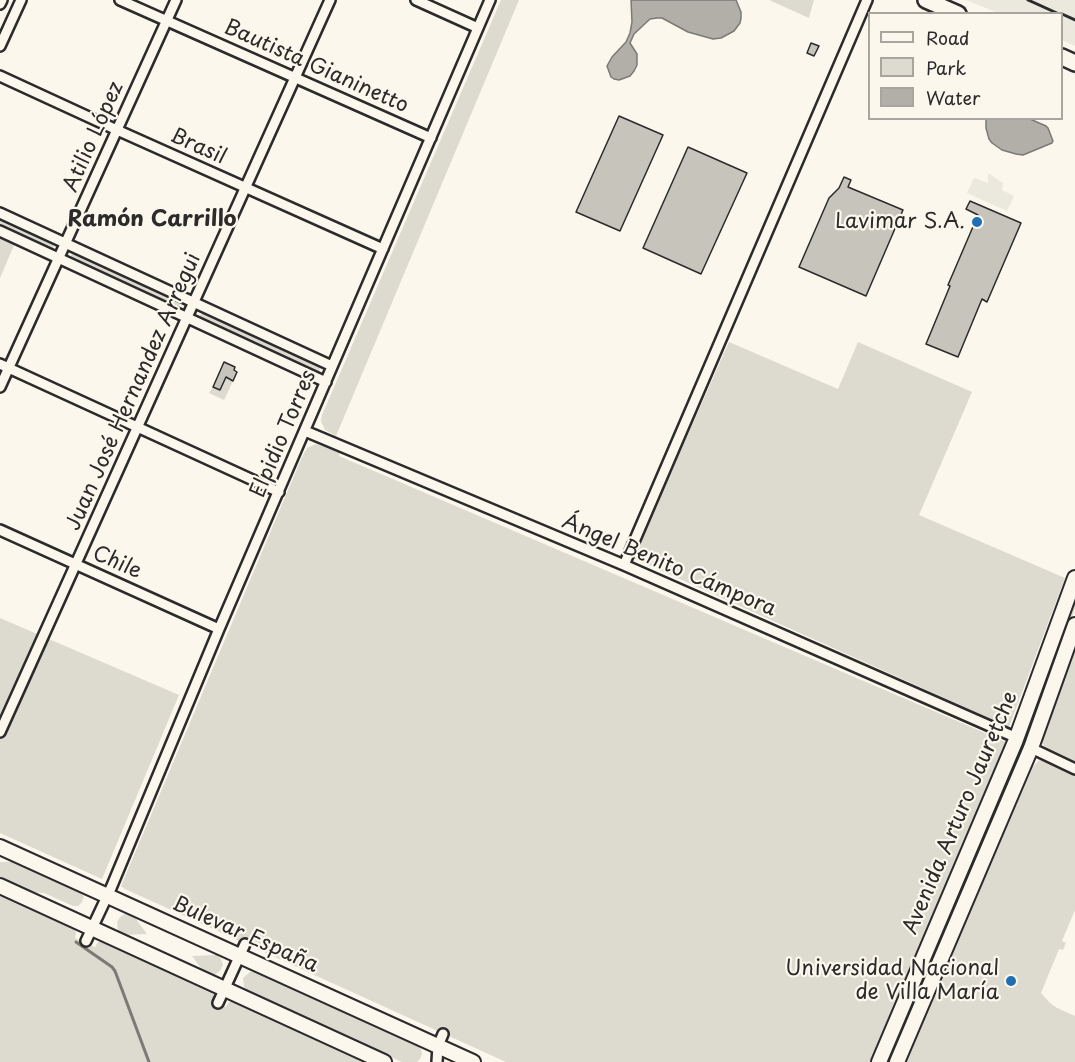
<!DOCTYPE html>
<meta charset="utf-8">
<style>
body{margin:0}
#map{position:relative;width:1075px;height:1062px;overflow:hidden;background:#fbf7ec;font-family:"Playpen Sans",sans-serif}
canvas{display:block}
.legend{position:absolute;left:868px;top:12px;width:195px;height:108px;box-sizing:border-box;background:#fbf7ec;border:2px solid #a8a59f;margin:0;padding:8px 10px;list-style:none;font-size:18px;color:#2b2b2b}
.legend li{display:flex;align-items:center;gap:12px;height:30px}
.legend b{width:30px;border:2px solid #a8a59f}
</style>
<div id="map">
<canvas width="1075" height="1062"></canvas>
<ul class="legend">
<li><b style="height:8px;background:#fbf7ec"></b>Road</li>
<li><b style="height:16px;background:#dddad0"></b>Park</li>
<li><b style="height:16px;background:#b1afa7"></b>Water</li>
</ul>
</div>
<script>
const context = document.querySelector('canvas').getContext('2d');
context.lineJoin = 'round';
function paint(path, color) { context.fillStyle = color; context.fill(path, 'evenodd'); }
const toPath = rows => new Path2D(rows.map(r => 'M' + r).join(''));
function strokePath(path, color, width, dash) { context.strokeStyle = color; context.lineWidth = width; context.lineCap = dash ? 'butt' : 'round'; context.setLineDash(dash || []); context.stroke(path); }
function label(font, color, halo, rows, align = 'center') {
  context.font = font + ' "Playpen Sans",sans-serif'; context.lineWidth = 4.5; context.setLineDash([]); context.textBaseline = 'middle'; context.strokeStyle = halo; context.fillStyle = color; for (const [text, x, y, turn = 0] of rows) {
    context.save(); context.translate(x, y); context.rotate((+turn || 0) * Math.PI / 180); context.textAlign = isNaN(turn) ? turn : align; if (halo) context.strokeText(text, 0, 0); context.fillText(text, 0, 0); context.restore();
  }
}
const built = toPath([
 [966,0,1075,0,1075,46,1062,40,1062,14,998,13],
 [988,173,1003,183,1002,190,1014,196,1007,211,967,193,974,178,988,183]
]);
const green = toPath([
 [501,0,519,0,336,436,325,430,321,421,322,415],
 [769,0,814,0,809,18],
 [0,218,53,243,54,247,50,249,0,226],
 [0,235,15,243,0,278],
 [75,253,179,301,180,305,176,307,72,259,71,255],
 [204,312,319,366,320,370,316,372,201,319,200,315],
 [729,342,838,389,858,342,972,392,919,515,1065,578,1009,727,633,558],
 [226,377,233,381,224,400,209,393,213,387,220,390],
 [316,444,340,452,339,456,1006,742,870,1062,506,1062,125,889,121,886,302,457,307,448],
 [1075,593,1075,609,1029,734,1025,737,1024,734],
 [0,618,179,695,102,879,0,833],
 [1075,649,1075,763,1048,750,1044,746,1040,739,1041,734],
 [1018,755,1021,756,891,1062,884,1062,1016,756],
 [1039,760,1046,762,1075,774,1075,910,1062,941,1066,943,1063,950,1059,949,1041,993,1050,1003,1057,1008,1075,1016,1075,1062,905,1062,1033,767],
 [0,862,17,862,79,890,84,896,82,902,78,906,73,906,44,893,27,892,0,880],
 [0,896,75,930,76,933,75,938,95,947,98,942,101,942,212,992,214,996,213,1001,226,1007,229,1002,232,1001,363,1062,0,1062],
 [125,914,133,915,147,934,123,935,120,933,118,930,117,922,120,917],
 [217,955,221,959,223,965,220,971,213,976,206,975,192,956],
 [257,971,415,1043,421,1049,422,1054,420,1059,417,1062,402,1062,250,994,244,987,243,978,250,972]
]);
const water = toPath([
 [631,0,736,0,741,12,741,18,740,23,734,31,721,38,713,39,688,32,662,18,657,18,650,19,634,34,630,43,637,54,637,65,634,71,630,76,619,80,614,79,611,77,607,66,612,57,626,42,630,33,632,22,631,0],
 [986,119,1030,119,1046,126,1048,128,1053,141,1052,143,1023,155,1016,154,1002,150,992,143,989,139,986,128,986,119]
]);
const stream = toPath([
 [76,942,112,967,115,971,149,1062]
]);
const building = toPath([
 [811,43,819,46,814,56,807,53,811,43],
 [619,116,663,135,620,231,576,212,619,116],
 [688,147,747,173,701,274,643,248,688,147],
 [844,177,851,180,848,187,903,210,866,296,799,267,829,198,839,188,844,177],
 [970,201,1021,223,987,302,982,299,958,357,926,344,950,286,948,285,978,215,966,209,970,201],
 [224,362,235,367,234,370,237,372,233,381,226,377,220,390,213,387,224,362]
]);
const street = toPath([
 [120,0,431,138],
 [416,0,478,28],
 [0,4,2,0],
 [0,46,21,0],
 [0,76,117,130,383,249],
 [0,213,332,366],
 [0,231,326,382],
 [0,364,279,492],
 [0,387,176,0],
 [305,431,624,565,1017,738],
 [0,530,219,629],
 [624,565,867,0],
 [0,732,330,0],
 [1031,748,1075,769],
 [86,941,111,888,219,629,490,0],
 [218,1003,245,944],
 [437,1062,438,1046,443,1034]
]);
const secondary = toPath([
 [0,847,473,1062],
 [0,886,384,1062],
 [879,1062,1015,742,1075,578],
 [897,1062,1031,748,1075,625]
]);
const primary = toPath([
 [926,0,958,14],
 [1062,57,1075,63]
]);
const rail = toPath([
 [1028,0,1059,14],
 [1062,14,1075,20]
]);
const markers = [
 [977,222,6,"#1f6fb2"],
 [1011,981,6,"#1f6fb2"]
];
const streetNames = [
 ["Bautista Gianinetto",316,67,24],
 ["Atilio López",94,137,-66],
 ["Brasil",198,147,24],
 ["Juan José Hernandez Arregui",134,392,-66],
 ["Elpidio Torres",284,434,-67],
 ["Chile",117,563,24],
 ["Ángel Benito Cámpora",669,566,23],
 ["Avenida Arturo Jauretche",961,813,-67],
 ["Bulevar España",245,935,24]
];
const poiNames = [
 ["Lavimar S.A.",965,222],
 ["Universidad Nacional",999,969],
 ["de Villa María",999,993]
];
const neighbourhoodNames = [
 ["Ramón Carrillo",152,220]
];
paint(built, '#ebe8de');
paint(green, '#dddad0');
paint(water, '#b1afa7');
strokePath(water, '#7b7a75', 1.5);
strokePath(stream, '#7b7a75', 3);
paint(building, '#c7c4bc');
strokePath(building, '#2b2b2b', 1.5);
strokePath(street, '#2b2b2b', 14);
strokePath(secondary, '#2b2b2b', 18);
strokePath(primary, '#2b2b2b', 20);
strokePath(street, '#fbf7ec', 9);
strokePath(secondary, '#fbf7ec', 14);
strokePath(primary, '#fbf7ec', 15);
strokePath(rail, '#2b2b2b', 3);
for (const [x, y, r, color] of markers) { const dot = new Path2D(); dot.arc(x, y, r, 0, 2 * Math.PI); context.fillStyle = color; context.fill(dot); strokePath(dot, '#fbf7ec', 2); }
label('21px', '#2b2b2b', '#fbf7ec', streetNames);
label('21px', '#2b2b2b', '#fbf7ec', poiNames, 'right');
label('bold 22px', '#2b2b2b', '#fbf7ec', neighbourhoodNames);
</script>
